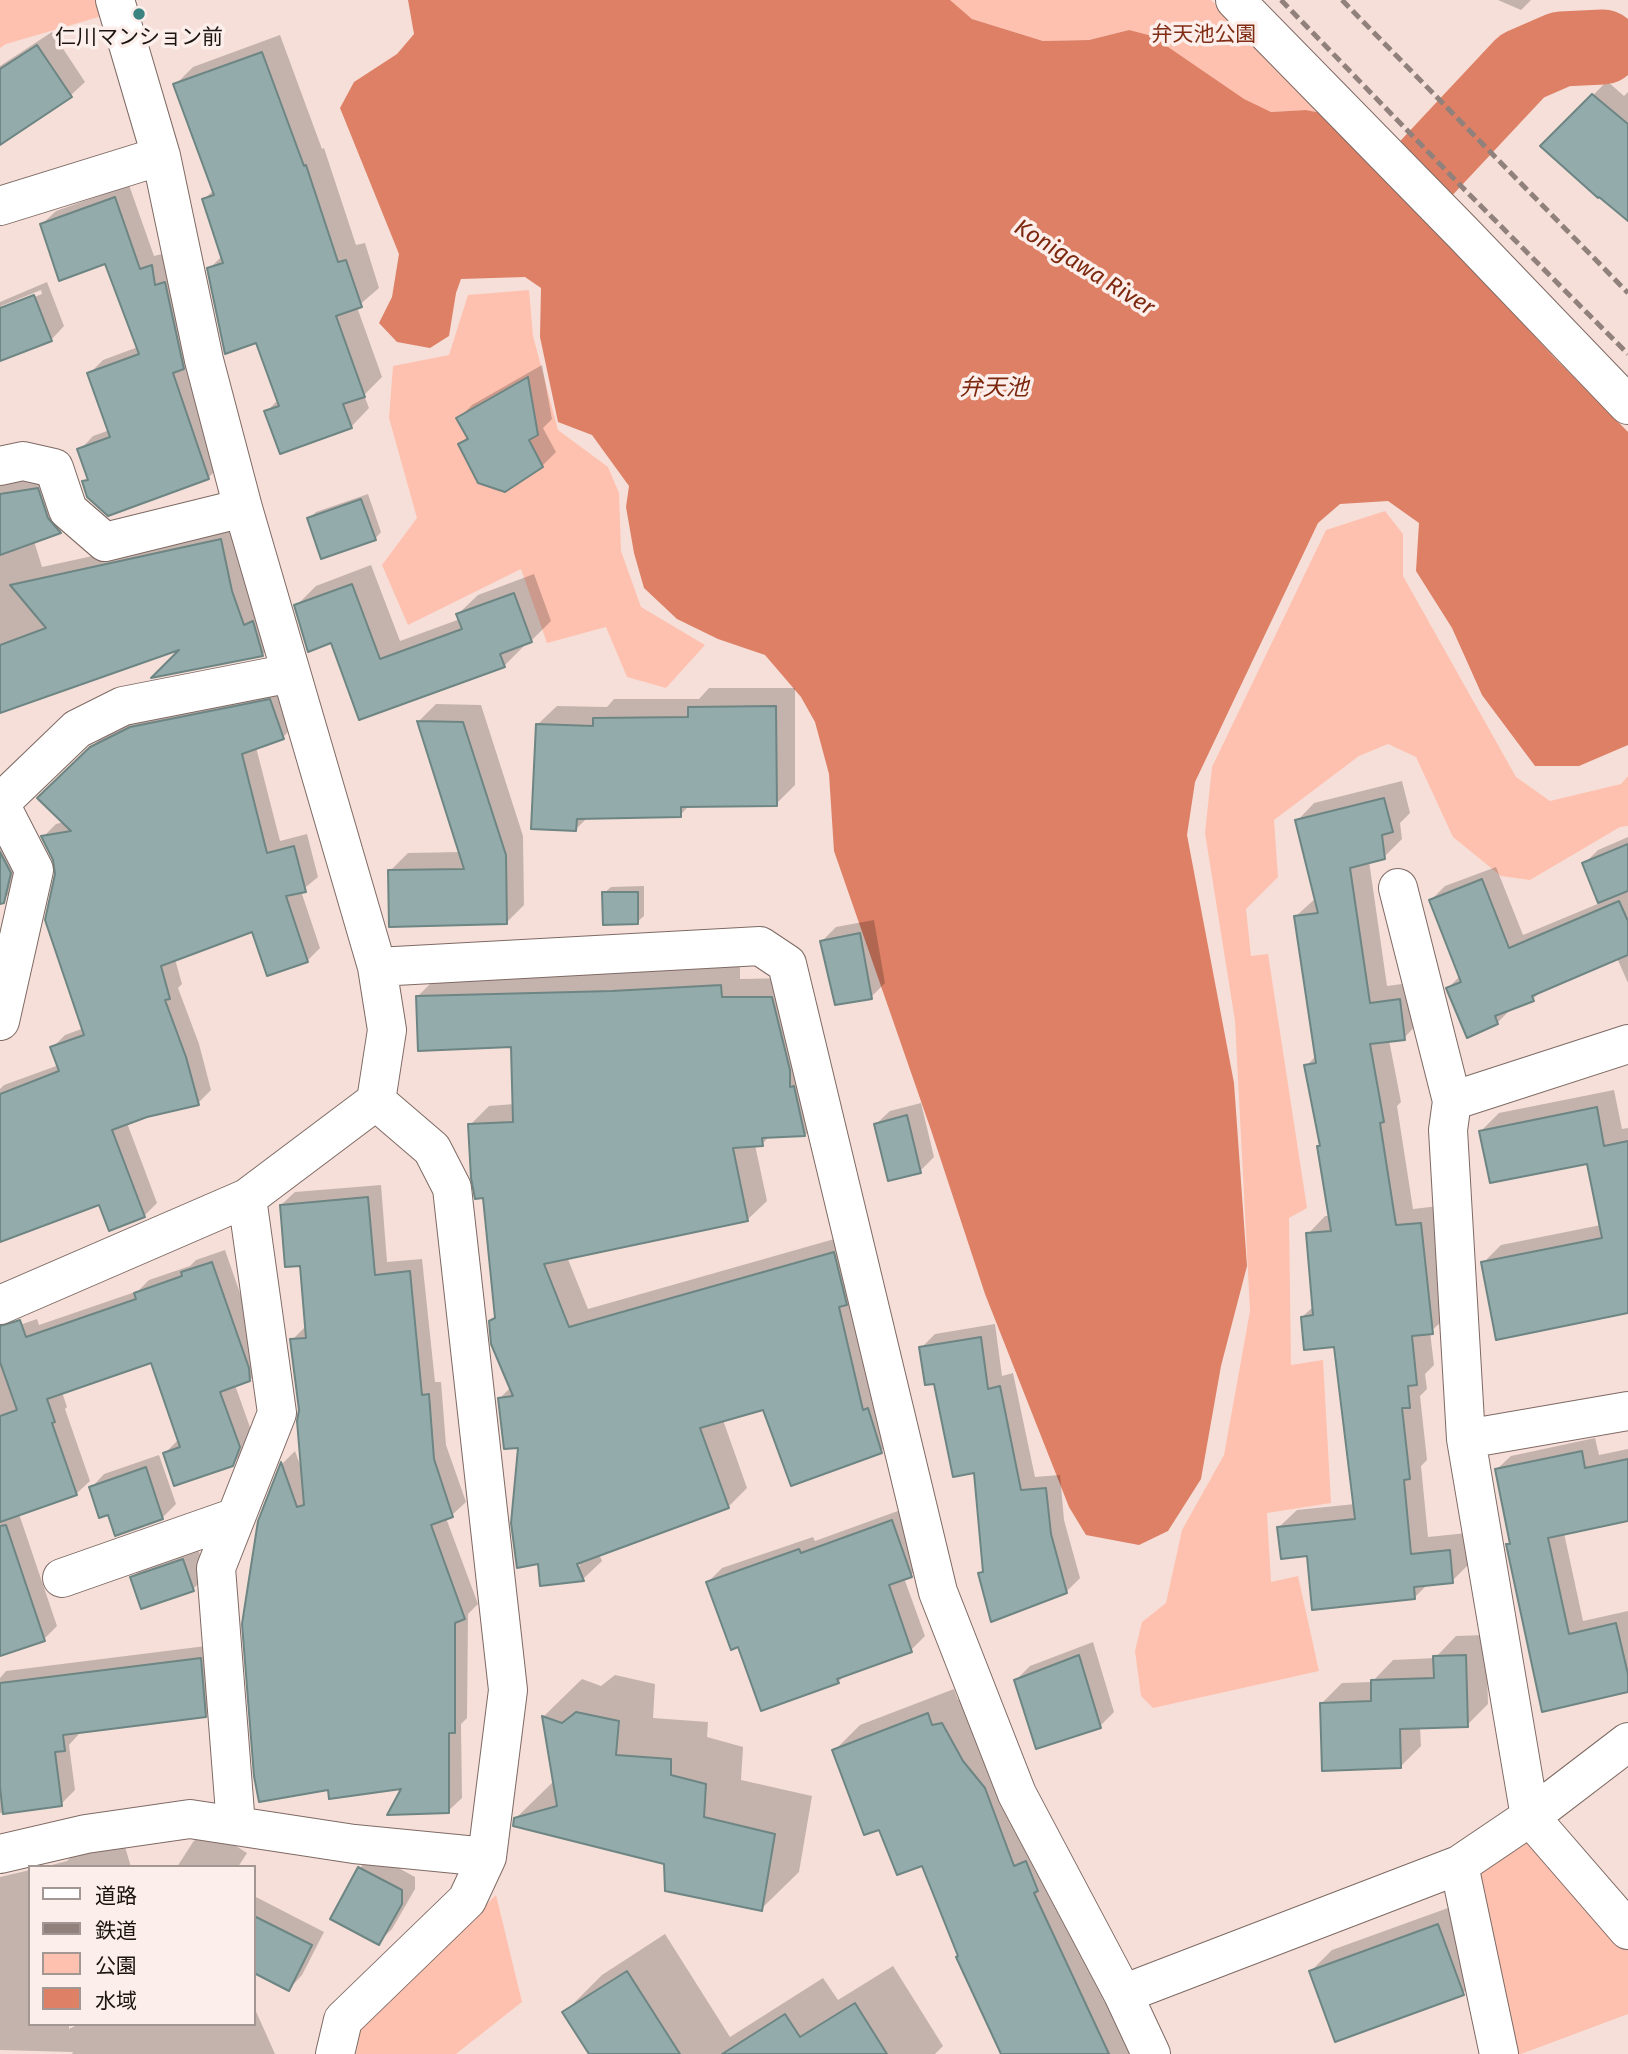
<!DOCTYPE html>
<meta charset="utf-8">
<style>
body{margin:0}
#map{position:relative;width:1628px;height:2054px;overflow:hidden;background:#f6dfd8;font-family:"Fira Sans","Noto Sans JP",sans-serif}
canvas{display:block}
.legend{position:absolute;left:28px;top:1865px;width:228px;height:161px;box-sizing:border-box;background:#fceeea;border:2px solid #a29793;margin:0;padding:9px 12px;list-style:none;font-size:21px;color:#1b1411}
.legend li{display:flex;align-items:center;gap:14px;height:35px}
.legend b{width:35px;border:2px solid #a29793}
</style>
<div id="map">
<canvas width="1628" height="2054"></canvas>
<ul class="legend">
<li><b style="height:9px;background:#fff"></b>道路</li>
<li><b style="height:9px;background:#91817c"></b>鉄道</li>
<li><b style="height:19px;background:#fec1af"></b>公園</li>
<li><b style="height:19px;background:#dd8066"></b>水域</li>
</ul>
</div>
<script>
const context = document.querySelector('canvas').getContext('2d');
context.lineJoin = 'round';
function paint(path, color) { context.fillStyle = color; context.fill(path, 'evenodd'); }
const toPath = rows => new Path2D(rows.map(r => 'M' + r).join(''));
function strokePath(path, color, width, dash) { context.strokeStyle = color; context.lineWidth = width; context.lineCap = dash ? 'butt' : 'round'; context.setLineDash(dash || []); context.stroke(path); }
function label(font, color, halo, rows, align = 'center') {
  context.font = font + ' "Fira Sans","Noto Sans JP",sans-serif'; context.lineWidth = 7; context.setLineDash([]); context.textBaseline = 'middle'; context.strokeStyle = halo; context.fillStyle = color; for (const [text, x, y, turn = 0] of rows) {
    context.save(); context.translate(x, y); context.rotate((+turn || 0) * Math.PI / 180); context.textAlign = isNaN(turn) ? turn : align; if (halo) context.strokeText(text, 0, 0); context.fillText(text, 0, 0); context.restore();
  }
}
const green = toPath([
 [0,0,98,0,102,16,6,44,0,48],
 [950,0,1211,0,1331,115,1306,110,1271,112,1244,100,1129,30,1089,40,1043,41,972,19],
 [529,290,533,336,558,430,608,467,619,493,621,551,641,607,705,645,666,688,627,677,606,627,547,643,521,569,408,625,382,565,417,518,389,418,393,366,449,355,468,295],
 [1385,511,1403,534,1403,576,1516,777,1550,801,1621,784,1628,776,1628,826,1620,827,1530,880,1501,876,1453,837,1416,757,1388,744,1359,756,1274,820,1278,877,1246,909,1251,956,1268,954,1307,1208,1289,1218,1291,1365,1323,1360,1331,1503,1267,1513,1271,1582,1298,1576,1319,1671,1153,1708,1141,1696,1135,1651,1142,1622,1166,1603,1182,1530,1224,1455,1250,1311,1235,1021,1205,833,1212,767,1326,530],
 [1536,1838,1628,1948,1628,2014,1521,2054,1510,2054,1474,1868],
 [496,1895,522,2002,456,2054,356,2054,361,2028]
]);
const water = toPath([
 [408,0,950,0,972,19,1043,41,1089,40,1129,30,1152,36,1244,99,1271,112,1306,110,1331,115,1553,356,1628,432,1628,745,1579,766,1535,766,1482,695,1452,628,1416,571,1419,523,1388,501,1340,504,1318,523,1195,782,1187,835,1234,1083,1247,1266,1221,1366,1201,1479,1168,1531,1139,1545,1086,1535,1069,1507,985,1294,931,1130,834,851,829,774,815,722,801,697,765,655,718,639,677,619,644,588,634,553,626,507,629,486,592,435,558,422,540,337,541,288,525,277,461,279,456,293,449,336,430,348,397,342,379,323,392,297,399,254,340,108,354,82,397,54,414,34]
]);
const shadow = toPath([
 [1498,0,1531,0,1521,10],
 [52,32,85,82,71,95,0,143,0,66],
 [280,35,322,149,324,148,356,245,365,243,379,288,357,307,382,377,364,395,369,408,351,427,266,412,279,399,257,341,209,269,222,256,204,199,214,190,175,85,193,67],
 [1607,81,1624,96,1628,92,1628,219,1543,146],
 [129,185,154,256,166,253,222,464,208,478,84,482,89,477,80,450,93,436,110,430,89,374,103,360,138,347,106,262,42,224,56,211],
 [47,282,64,326,51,340,0,348,0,302],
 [41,290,42,294,1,310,1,306],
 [542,365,552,419,543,428,556,452,542,466,460,445,468,436,458,419,472,405],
 [53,474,75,517,60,532,34,541,42,567,235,525,277,640,263,654,156,675,185,646,0,711,0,484],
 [368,494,381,532,375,539,309,519,316,512],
 [371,565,400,641,460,619,458,614,478,595,534,574,551,621,531,641,523,644,524,646,504,666,360,718,332,641,296,606,316,586],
 [283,687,296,724,283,737,256,747,280,841,307,834,318,877,301,891,320,948,307,961,253,930,175,959,182,984,178,988,199,1044,211,1090,198,1103,127,1123,157,1203,144,1216,100,1203,0,1240,0,1089,4,1085,59,1065,52,1048,65,1035,84,1028,55,859,43,837,56,824,64,822,40,798,105,734,145,714],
 [709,688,795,688,795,785,776,804,690,805,680,815,588,817,576,829,537,725,557,706,607,707,614,699,699,699],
 [436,704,481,705,523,836,524,905,507,922,390,871,408,853,461,852,419,721],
 [1402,781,1410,813,1400,823,1402,839,1384,857,1369,861,1387,986,1417,982,1421,1020,1404,1038,1389,1040,1401,1102,1397,1106,1413,1209,1439,1206,1450,1314,1430,1332,1434,1365,1425,1374,1427,1389,1420,1396,1427,1460,1421,1466,1428,1537,1467,1533,1470,1563,1452,1581,1429,1583,1414,1598,1309,1554,1279,1527,1297,1510,1355,1504,1336,1345,1302,1317,1314,1306,1308,1234,1325,1216,1331,1216,1319,1147,1321,1145,1306,1066,1317,1055,1296,916,1316,898,1297,821,1314,803],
 [10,832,17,887,0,902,0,834],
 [1628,837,1628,983,1617,958,1542,990,1533,999,1511,1009,1497,1023,1448,988,1461,975,1431,900,1445,886,1496,867,1523,935,1600,903,1584,864,1598,850],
 [644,886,644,916,637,922,604,893,611,887],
 [874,920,885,983,871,997,822,941,836,927],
 [740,966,740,979,791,978,808,1051,809,1068,813,1068,824,1116,805,1135,770,1136,762,1144,755,1145,767,1201,747,1220,567,1257,588,1309,852,1234,865,1285,859,1291,882,1392,887,1390,900,1432,881,1451,792,1484,764,1408,723,1420,747,1488,728,1507,599,1554,602,1561,583,1579,542,1584,539,1562,519,1566,513,1523,520,1446,506,1447,500,1398,511,1387,493,1344,491,1321,497,1315,484,1197,477,1197,473,1178,470,1125,489,1106,514,1104,512,1045,420,1049,417,997,437,977,632,972],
 [576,1555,580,1566,576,1566,573,1556],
 [1614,1090,1622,1129,1628,1128,1628,1311,1483,1263,1501,1245,1601,1225,1588,1161,1481,1131,1499,1113],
 [921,1103,934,1157,920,1171,876,1124,890,1111],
 [381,1185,387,1262,422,1259,435,1382,441,1382,446,1445,466,1502,452,1515,446,1518,478,1604,468,1614,467,1718,461,1724,462,1798,448,1811,404,1787,260,1521,283,1463,295,1451,302,1470,300,1410,292,1340,306,1326,302,1264,281,1205,295,1192],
 [225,1250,261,1354,263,1366,250,1380,235,1385,252,1433,245,1451,232,1464,165,1453,178,1440,152,1361,62,1392,67,1407,65,1409,90,1481,76,1494,19,1514,57,1626,44,1639,0,1654,0,1332,37,1319,39,1325,138,1291,149,1280,190,1266,196,1260],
 [995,1324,1002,1376,1013,1373,1035,1477,1060,1475,1064,1520,1080,1578,1066,1592,980,1574,985,1569,976,1471,921,1348,935,1334],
 [1595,1438,1599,1455,1628,1449,1628,1519,1564,1533,1583,1621,1628,1611,1628,1690,1543,1710,1508,1545,1511,1542,1497,1469,1511,1456],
 [159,1455,176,1504,162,1518,109,1513,91,1488,104,1474],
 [906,1508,925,1561,911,1575,904,1578,925,1636,911,1650,846,1674,838,1682,739,1645,708,1582,722,1568,813,1537,815,1541],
 [197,1546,207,1575,193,1589,132,1578,146,1564],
 [1486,1635,1488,1704,1467,1725,1420,1727,1421,1746,1400,1767,1321,1704,1342,1683,1372,1682,1393,1660,1435,1658,1456,1636],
 [1093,1642,1114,1712,1100,1726,1016,1680,1030,1666],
 [214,1645,219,1701,205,1715,78,1731,78,1735,69,1745,75,1790,61,1804,0,1813,0,1678,6,1671],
 [615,1675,655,1684,653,1718,708,1722,707,1737,743,1747,741,1780,812,1796,799,1872,761,1909,666,1863,516,1818,555,1780,544,1716,582,1679,601,1686],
 [954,1689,958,1700,968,1698,1158,2054,1000,2054,1002,2052,923,1864,880,1828,834,1751,860,1725],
 [206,1829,211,1830,247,1853,238,1867,177,1867,193,1842],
 [123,1840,131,1867,44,1867,67,1861,76,1852],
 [373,1854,415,1877,415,1889,392,1929,378,1943,360,1868],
 [30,1870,30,2024,69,2024,69,2029,79,2024,254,2024,254,2007,275,2054,72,2054,73,2052,0,2050,0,1877],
 [254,1896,324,1932,302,1975,289,1989,254,1971],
 [1459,1904,1484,1973,1463,1993,1311,1971,1332,1950],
 [665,1934,730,2037,823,1978,838,2000,893,1966,943,2046,935,2054,591,2054,565,2012,602,1975]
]);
const river = toPath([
 [1341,227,1403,193,1522,66,1561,49,1603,47]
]);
const building = toPath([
 [37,45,72,97,0,145,0,69,37,45],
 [262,52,304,166,306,165,338,262,346,260,362,307,336,316,365,397,343,404,352,428,280,454,264,411,279,406,256,343,225,354,207,268,223,263,202,199,214,195,173,84,262,52],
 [1592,94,1628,124,1628,221,1599,197,1598,198,1540,146,1592,94],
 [115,197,140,269,152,265,155,285,165,282,184,369,173,373,209,479,108,516,87,497,82,481,88,480,77,449,110,437,87,373,139,354,105,264,59,281,40,224,115,197],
 [34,295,52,341,0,361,0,308,34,295],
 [528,377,538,435,529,440,543,467,505,492,478,483,458,444,468,439,456,418,528,377],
 [38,488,48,518,61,533,0,555,0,494,38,488],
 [361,499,376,540,321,559,307,518,361,499],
 [221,539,232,591,244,625,253,621,263,656,151,678,179,650,0,713,0,645,46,628,10,585,221,539],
 [352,584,380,659,462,629,456,614,514,593,532,642,500,654,505,667,359,720,331,643,308,652,294,605,352,584],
 [270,699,284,739,242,754,267,853,294,846,306,892,286,896,308,962,267,976,252,932,161,966,170,999,165,1000,186,1057,199,1105,147,1117,112,1130,145,1217,109,1231,99,1205,0,1242,0,1094,59,1071,50,1047,84,1035,45,920,55,874,53,860,41,836,71,831,37,798,90,747,130,727,270,699],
 [776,706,777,806,681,807,681,817,577,819,576,831,531,829,536,724,593,726,593,718,688,717,688,707,776,706],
 [417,721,463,722,506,855,507,924,389,927,388,870,464,869,417,721],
 [1384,798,1393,832,1382,835,1385,859,1350,868,1370,1003,1400,999,1405,1040,1370,1044,1384,1122,1380,1123,1396,1225,1421,1223,1433,1334,1412,1336,1417,1385,1408,1386,1410,1408,1402,1408,1410,1479,1404,1480,1411,1554,1450,1550,1453,1583,1414,1587,1415,1599,1312,1610,1307,1556,1281,1559,1277,1527,1355,1519,1334,1347,1304,1350,1301,1317,1313,1315,1306,1233,1331,1231,1317,1146,1320,1146,1304,1065,1316,1063,1294,916,1318,913,1295,820,1384,798],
 [1628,844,1628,891,1598,903,1582,863,1628,844],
 [0,852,11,873,4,903,0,904,0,852],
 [1482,879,1509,948,1619,901,1628,921,1628,955,1532,996,1534,1001,1495,1016,1498,1024,1467,1038,1446,988,1461,982,1429,900,1482,879],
 [602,892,638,892,638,924,603,925,602,892],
 [860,933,872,999,835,1005,820,941,860,933],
 [721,985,722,997,772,997,790,1070,790,1087,794,1086,805,1136,762,1138,763,1146,733,1148,748,1221,544,1264,569,1327,834,1252,847,1305,839,1307,863,1410,868,1408,882,1453,791,1486,763,1410,700,1428,729,1508,577,1564,584,1581,540,1586,538,1564,517,1568,511,1523,518,1448,504,1449,498,1398,513,1396,491,1344,489,1321,495,1318,483,1198,475,1199,471,1178,468,1124,513,1122,511,1047,418,1051,416,996,612,991,721,985],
 [1597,1107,1604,1146,1628,1141,1628,1313,1496,1340,1481,1262,1602,1238,1587,1164,1490,1183,1479,1131,1597,1107],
 [907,1115,921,1173,888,1181,874,1124,907,1115],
 [368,1197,375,1275,410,1271,422,1395,429,1394,434,1459,453,1517,431,1525,465,1619,455,1623,455,1733,449,1733,449,1813,387,1815,401,1789,329,1799,328,1790,259,1802,254,1776,242,1624,258,1521,281,1462,297,1507,304,1505,297,1421,299,1410,290,1339,306,1338,300,1266,285,1267,280,1205,368,1197],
 [212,1262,249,1368,250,1381,220,1392,240,1447,233,1466,174,1486,163,1453,180,1447,151,1363,47,1399,55,1422,52,1423,77,1495,0,1522,0,1416,17,1410,0,1362,0,1326,20,1320,26,1337,136,1299,134,1293,182,1276,181,1272,212,1262],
 [981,1337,988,1389,1000,1386,1021,1490,1046,1488,1051,1534,1067,1593,991,1622,978,1573,983,1572,974,1473,953,1477,934,1384,925,1385,919,1347,981,1337],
 [1582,1451,1585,1468,1628,1459,1628,1521,1548,1538,1569,1634,1616,1623,1628,1674,1628,1692,1542,1712,1506,1544,1510,1544,1495,1469,1582,1451],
 [146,1467,163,1519,115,1536,108,1515,99,1518,89,1487,146,1467],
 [892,1520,912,1577,889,1585,912,1652,837,1679,839,1683,761,1711,738,1647,731,1650,706,1582,799,1549,801,1553,892,1520],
 [6,1525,45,1641,0,1656,0,1526,6,1525],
 [183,1559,194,1591,141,1609,130,1577,183,1559],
 [1079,1655,1101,1728,1036,1749,1014,1680,1079,1655],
 [1466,1655,1468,1727,1400,1729,1401,1768,1322,1771,1320,1703,1371,1701,1371,1680,1434,1678,1433,1656,1466,1655],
 [201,1658,206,1717,63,1735,65,1751,55,1752,62,1806,3,1814,0,1787,0,1683,201,1658],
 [576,1712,619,1721,616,1755,671,1759,671,1775,706,1784,704,1817,775,1834,762,1911,665,1891,664,1864,513,1826,514,1818,557,1806,542,1716,562,1723,576,1712],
 [928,1713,932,1725,942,1723,963,1761,985,1788,1014,1866,1026,1861,1038,1891,1034,1893,1109,2054,1001,2054,956,1957,958,1956,922,1866,897,1875,879,1830,864,1835,832,1750,928,1713],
 [358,1867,402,1890,402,1904,379,1945,330,1919,358,1867],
 [254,1916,312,1945,289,1991,254,1973,254,1916],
 [1438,1924,1464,1995,1335,2042,1309,1971,1438,1924],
 [627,1971,680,2054,589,2054,562,2012,627,1971],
 [855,2003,887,2054,722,2054,785,2014,800,2037,855,2003]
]);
const minor = toPath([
 [1235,0,1464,234,1628,405],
 [0,206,161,156],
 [0,466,23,461,54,468,68,510,105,542,243,508],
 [0,803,77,729,123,706,291,673],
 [0,804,34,870,0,1021],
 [1398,888,1452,1101],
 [377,967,760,946,787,964,938,1592,1017,1794,1123,1994,1459,1865,1530,1817,1628,1742],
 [1628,1044,1452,1101,1448,1130,1466,1439,1530,1817,1628,1930],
 [0,1305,247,1198,376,1101,387,1030,377,967,243,508,204,360,161,156,115,0],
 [1466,1439,1628,1411],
 [62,1578,236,1517],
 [236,1826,216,1568,277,1413,247,1198],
 [0,1854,86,1834,190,1819,354,1844,487,1857],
 [1459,1865,1499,2054],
 [1123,1994,1151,2054],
 [335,2054,343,2020,467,1900,487,1857,508,1690,452,1188,432,1149,376,1101]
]);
const rail = toPath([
 [1281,0,1463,188,1628,354],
 [1342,0,1628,293]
]);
const markers = [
 [139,14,7,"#3b8380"]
];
const parkNames = [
 ["弁天池公園",1204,35]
];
const poiNames = [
 ["仁川マンション前",139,38]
];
const waterNames = [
 ["Konigawa River",1084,268,32],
 ["弁天池",994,389]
];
paint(green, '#fec1af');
paint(water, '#dd8066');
paint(shadow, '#0003');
strokePath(river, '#dd8066', 75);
paint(building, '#93abaa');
strokePath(building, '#6d8583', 2);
strokePath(minor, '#7e6a64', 40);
strokePath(minor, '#fff', 38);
strokePath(rail, '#91817c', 5, [10, 5]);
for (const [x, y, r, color] of markers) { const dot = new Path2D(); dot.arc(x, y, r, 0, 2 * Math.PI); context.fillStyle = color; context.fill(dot); strokePath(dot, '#fceeea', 2.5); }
label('21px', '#812d15', '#fceeea', parkNames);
label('21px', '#1b1411', '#fceeea', poiNames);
label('italic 23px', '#7c280f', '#fceeea', waterNames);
</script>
